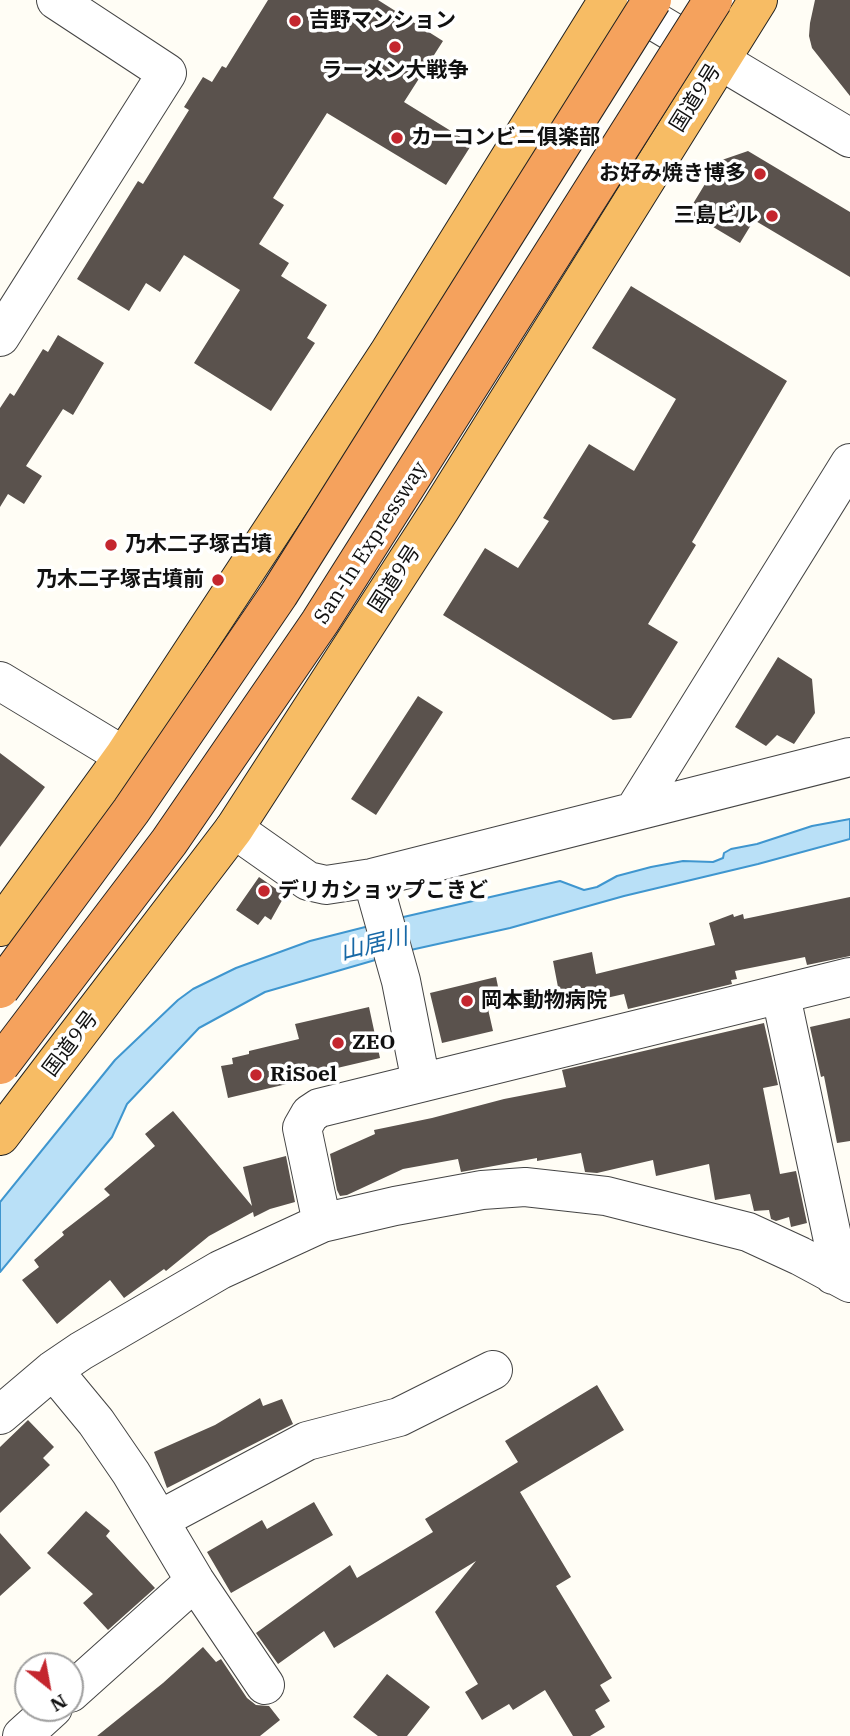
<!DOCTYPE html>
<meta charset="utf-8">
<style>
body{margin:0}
#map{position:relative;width:850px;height:1736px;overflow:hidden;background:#fffdf5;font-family:"IBM Plex Serif",serif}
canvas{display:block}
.north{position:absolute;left:14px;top:1652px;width:70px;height:70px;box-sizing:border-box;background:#fff;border:2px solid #a0a0a0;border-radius:50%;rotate:149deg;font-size:19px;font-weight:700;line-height:28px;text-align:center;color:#111}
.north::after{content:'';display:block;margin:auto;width:24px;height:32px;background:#c4262e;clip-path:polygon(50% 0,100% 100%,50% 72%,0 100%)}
</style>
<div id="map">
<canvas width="850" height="1736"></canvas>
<div class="north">N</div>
</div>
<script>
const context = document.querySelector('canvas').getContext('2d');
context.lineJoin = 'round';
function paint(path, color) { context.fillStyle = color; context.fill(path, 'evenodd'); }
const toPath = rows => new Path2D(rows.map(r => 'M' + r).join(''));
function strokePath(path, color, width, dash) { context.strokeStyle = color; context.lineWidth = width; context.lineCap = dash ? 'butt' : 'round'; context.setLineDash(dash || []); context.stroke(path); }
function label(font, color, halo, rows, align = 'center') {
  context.font = font + ' "IBM Plex Serif","Noto Sans JP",serif'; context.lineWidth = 7; context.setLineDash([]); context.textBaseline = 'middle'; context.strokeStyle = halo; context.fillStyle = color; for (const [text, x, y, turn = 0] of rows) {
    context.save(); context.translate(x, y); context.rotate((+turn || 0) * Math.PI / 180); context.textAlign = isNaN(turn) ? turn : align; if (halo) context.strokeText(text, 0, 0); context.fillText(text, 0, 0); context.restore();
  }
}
const water = toPath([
 [850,819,850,839,758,864,624,896,510,928,397,953,386,921,560,881,584,890,597,887,617,876,651,867,683,861,713,862,723,858,724,853,731,849,757,844,812,826,850,819],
 [381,923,389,956,265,992,199,1028,127,1104,112,1137,0,1272,0,1202,115,1060,178,1000,193,989,236,968,310,941,381,923]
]);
const building = toPath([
 [268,0,378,0,443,41,404,102,472,144,446,185,327,113,273,198,284,205,259,244,289,263,281,276,327,305,307,338,315,343,271,411,194,363,240,290,184,255,160,292,146,283,129,311,77,279,138,181,143,184,189,110,184,107,203,77,212,82,222,66,226,68],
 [815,0,850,0,850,96,812,48,809,36,810,23],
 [748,151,850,212,850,277,754,220,740,243,688,212,719,161],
 [631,286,787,381,692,542,696,545,648,624,678,642,631,718,613,720,443,615,485,548,518,568,549,521,543,518,589,444,634,471,676,399,592,348],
 [58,335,104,363,73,415,63,409,26,466,42,476,24,504,8,494,0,507,0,408,10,393,14,396,43,349,48,352],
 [778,657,812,679,815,713,794,744,777,735,766,746,735,727],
 [418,696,443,712,376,815,351,799],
 [0,753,45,787,0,847],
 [259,877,285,895,271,920,265,916,258,925,236,910],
 [850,897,850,956,807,965,805,957,735,971,737,979,731,980,732,984,628,1009,624,994,562,1008,553,961,592,952,596,974,715,945,709,923,733,914,734,917,743,914,744,919],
 [496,977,502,1006,488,1009,493,1031,442,1043,430,993],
 [369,1007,380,1058,290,1079,291,1083,228,1098,221,1066,233,1064,232,1058,249,1054,249,1051,299,1039,295,1024],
 [850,1018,850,1141,837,1143,824,1076,821,1077,810,1027],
 [764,1023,778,1085,763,1088,780,1174,796,1171,807,1223,791,1227,789,1217,776,1221,771,1219,769,1210,754,1211,750,1194,715,1200,709,1164,656,1176,653,1160,597,1173,585,1172,581,1153,537,1161,537,1158,461,1172,458,1159,403,1169,347,1195,340,1196,337,1190,330,1154,375,1134,374,1130,432,1118,504,1099,566,1087,562,1070],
 [173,1111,252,1206,243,1167,286,1156,295,1202,270,1209,254,1217,253,1212,209,1236,166,1271,164,1269,124,1298,110,1280,57,1324,22,1280,39,1267,34,1260,64,1235,62,1232,110,1195,104,1189,155,1146,145,1134],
 [597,1385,624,1430,520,1492,571,1577,556,1586,612,1678,600,1685,610,1701,595,1710,605,1727,590,1736,573,1736,545,1690,513,1710,509,1704,482,1720,465,1692,478,1684,435,1612,476,1561,334,1648,324,1631,278,1664,256,1633,350,1565,357,1578,433,1532,425,1519,518,1462,505,1441],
 [260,1398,263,1406,282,1399,293,1424,167,1488,154,1452,215,1425],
 [28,1420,54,1447,43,1458,50,1465,0,1513,0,1447],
 [314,1502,333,1535,231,1593,207,1552,262,1520,267,1529],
 [86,1511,110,1531,106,1536,155,1588,108,1630,83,1603,93,1594,47,1553],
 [0,1533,31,1568,0,1596],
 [203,1647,216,1662,221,1659,247,1698,256,1705,269,1706,280,1720,260,1736,97,1736,163,1683],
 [387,1674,430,1707,407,1736,378,1736,353,1717]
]);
const minor = toPath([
 [0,337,167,73,56,0],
 [0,681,124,756],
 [634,811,850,463],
 [234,829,308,881,326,885,372,878,850,757],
 [372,878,401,981,421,1082],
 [781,996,835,1250,833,1275],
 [322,1223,302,1128,310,1114,319,1108,850,977],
 [53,1370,96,1422,131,1473,195,1581,265,1685],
 [0,1415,53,1370,81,1351,220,1270,322,1223,395,1206,482,1190,525,1187,606,1196,748,1232,800,1256,850,1283],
 [159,1520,307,1441,399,1417,493,1370],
 [70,1693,195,1581],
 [22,1736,53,1708]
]);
const tertiary = toPath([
 [619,0,850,138]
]);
const trunk = toPath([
 [0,927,124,756,388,354,608,0],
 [0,1136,234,829,440,510,758,0]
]);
const motorwayBridge = toPath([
 [0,989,131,811,279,594,652,0],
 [0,1065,169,842,320,622,713,0]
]);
const markers = [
 [295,21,7,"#c4262e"],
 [395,47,7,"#c4262e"],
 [397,138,7,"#c4262e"],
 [760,174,7,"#c4262e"],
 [772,216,7,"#c4262e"],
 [111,545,7,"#c4262e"],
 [218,580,7,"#c4262e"],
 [264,891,7,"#c4262e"],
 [467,1001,7,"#c4262e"],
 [338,1043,7,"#c4262e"],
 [256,1075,7,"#c4262e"]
];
const poiNames = [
 ["吉野マンション",309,21],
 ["ラーメン大戦争",395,71,"center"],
 ["カーコンビニ俱楽部",411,138],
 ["お好み焼き博多",746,174,"right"],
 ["三島ビル",758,216,"right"],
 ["乃木二子塚古墳",125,545],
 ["乃木二子塚古墳前",204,580,"right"],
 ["デリカショップこきど",278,891],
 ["岡本動物病院",481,1001],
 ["ZEO",352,1043],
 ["RiSoel",270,1075]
];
const streetNames = [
 ["国道9号",696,98,-58],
 ["San-In Expressway",371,543,-57],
 ["国道9号",395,579,-57],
 ["国道9号",71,1044,-53]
];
const waterNames = [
 ["山居川",374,945,-14]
];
paint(water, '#b9e0f7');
strokePath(water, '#3f96cf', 2);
paint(building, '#5a524d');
strokePath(minor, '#444', 40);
strokePath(tertiary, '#444', 40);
strokePath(trunk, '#222', 40);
strokePath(minor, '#fff', 38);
strokePath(tertiary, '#fff', 38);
strokePath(trunk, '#f7bc64', 38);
strokePath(motorwayBridge, '#222', 40, []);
strokePath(motorwayBridge, '#f5a25d', 38);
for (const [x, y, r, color] of markers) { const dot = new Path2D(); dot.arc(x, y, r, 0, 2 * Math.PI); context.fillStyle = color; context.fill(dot); strokePath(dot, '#fff', 2.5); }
label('bold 21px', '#111', '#fff', poiNames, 'left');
label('21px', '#111', '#fff', streetNames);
label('italic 23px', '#1768a6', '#fff', waterNames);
</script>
